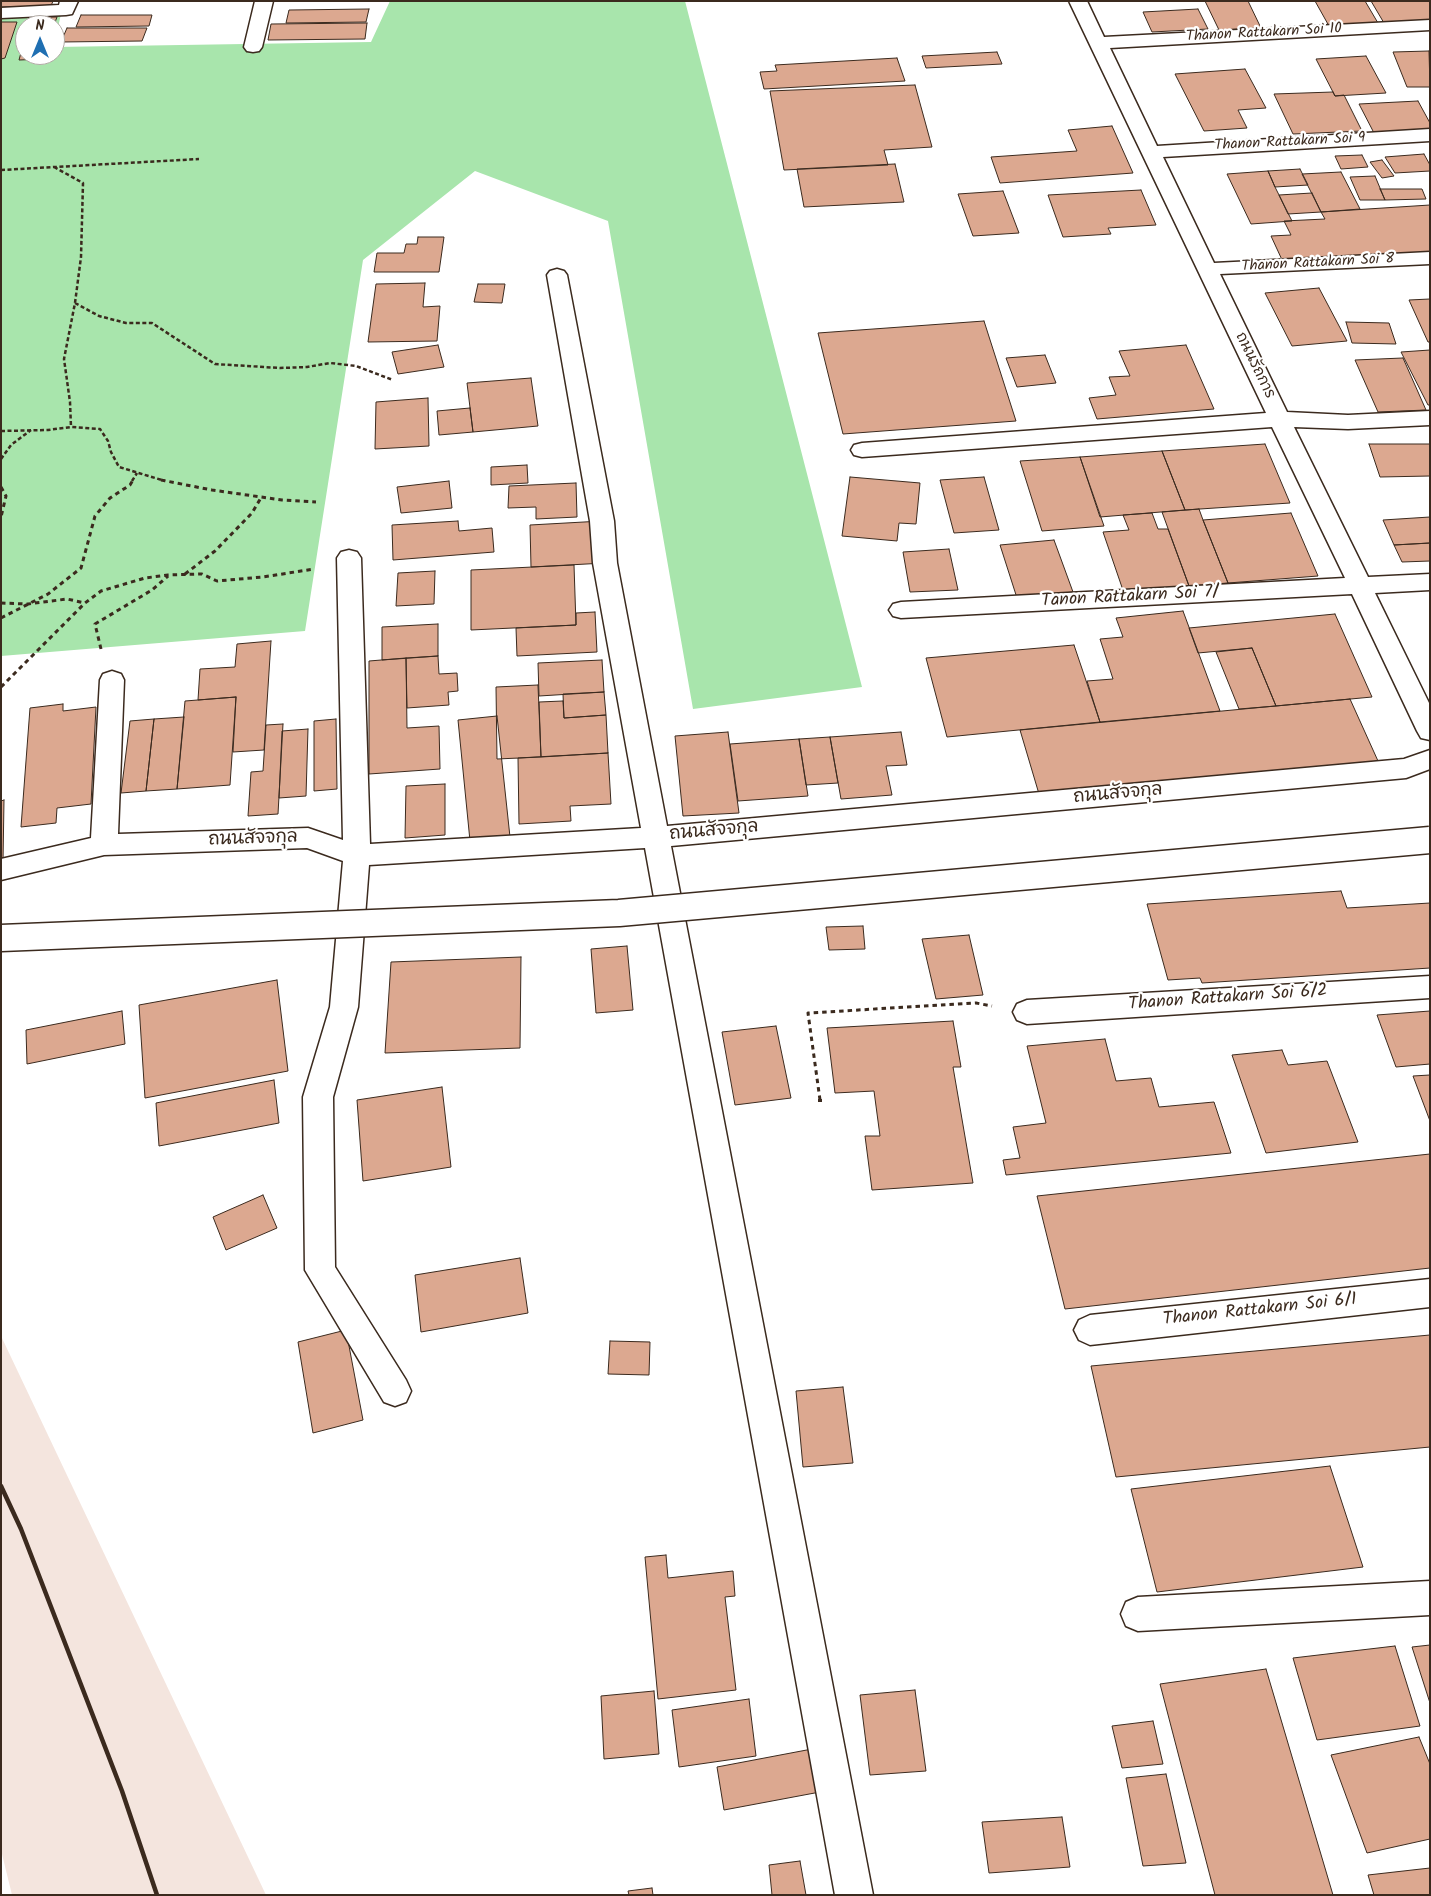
<!DOCTYPE html>
<meta charset="utf-8">
<style>
body{margin:0}
#map{position:relative;width:1431px;height:1896px;overflow:hidden;background:#fff;font-family:Kalam,sans-serif}
canvas{display:block}
.frame{position:absolute;inset:0;border:2px solid #3b2a1e;pointer-events:none}
.north{position:absolute;left:15px;top:15px;width:50px;height:50px;box-sizing:border-box;background:#fff;border:1px solid #b1aaa5;border-radius:50%;rotate:0deg;font-size:14px;font-weight:700;line-height:20px;text-align:center;color:#3b2a1e}
.north::after{content:'';display:block;margin:auto;width:18px;height:22px;background:#1f6fb2;clip-path:polygon(50% 0,100% 100%,50% 72%,0 100%)}
</style>
<div id="map">
<canvas width="1431" height="1896"></canvas>
<div class="frame"></div>
<div class="north">N</div>
</div>
<script>
const context = document.querySelector('canvas').getContext('2d');
context.lineJoin = 'round';
function paint(path, color) { context.fillStyle = color; context.fill(path, 'evenodd'); }
const toPath = rows => new Path2D(rows.map(r => 'M' + r).join(''));
function strokePath(path, color, width, dash) { context.strokeStyle = color; context.lineWidth = width; context.lineCap = dash ? 'butt' : 'round'; context.setLineDash(dash || []); context.stroke(path); }
function label(font, color, halo, rows, align = 'center') {
  context.font = font + ' Kalam,"Playpen Sans Thai",sans-serif'; context.lineWidth = 4.5; context.setLineDash([]); context.textBaseline = 'middle'; context.strokeStyle = halo; context.fillStyle = color; for (const [text, x, y, turn = 0] of rows) {
    context.save(); context.translate(x, y); context.rotate((+turn || 0) * Math.PI / 180); context.textAlign = isNaN(turn) ? turn : align; if (halo) context.strokeText(text, 0, 0); context.fillText(text, 0, 0); context.restore();
  }
}
const built = toPath([
 [1,1336,266,1895,12,1895,1,1850]
]);
const green = toPath([
 [390,1,685,1,862,687,693,709,608,221,475,171,363,260,305,631,1,656,1,17,61,14,55,41,55,25,25,25,25,55,55,55,55,47,371,42]
]);
const building = toPath([
 [1,1,53,1,51,6,1,7,1,1],
 [1205,1,1248,1,1261,28,1219,30,1205,1],
 [1315,1,1365,1,1378,23,1329,26,1315,1],
 [1371,1,1430,1,1430,20,1384,23,1371,1],
 [369,9,366,22,286,23,289,10,369,9],
 [1198,9,1208,29,1152,32,1143,12,1198,9],
 [81,15,152,15,149,26,76,27,81,15],
 [31,17,57,17,54,25,28,25,31,17],
 [1,22,17,22,5,58,1,59,1,22],
 [367,23,365,39,268,40,271,24,367,23],
 [67,28,147,28,142,41,61,42,67,28],
 [25,38,25,55,46,55,45,59,19,60,25,38],
 [1429,51,1430,87,1407,87,1393,52,1429,51],
 [997,52,1002,64,926,68,922,56,997,52],
 [1366,56,1386,93,1335,96,1316,59,1366,56],
 [897,58,905,81,764,89,760,72,777,71,775,65,897,58],
 [1245,69,1266,108,1238,110,1247,128,1204,131,1175,74,1245,69],
 [915,85,932,147,884,150,888,165,784,170,770,91,915,85],
 [1333,92,1335,96,1344,95,1362,131,1293,134,1274,94,1333,92],
 [1418,101,1430,123,1430,130,1374,133,1359,104,1418,101],
 [1112,126,1133,173,1000,183,991,157,1077,151,1068,130,1112,126],
 [1424,154,1430,165,1430,171,1395,173,1385,157,1424,154],
 [1362,155,1368,167,1341,169,1335,156,1362,155],
 [1382,160,1394,176,1382,178,1370,162,1382,160],
 [895,164,904,202,804,207,797,169,895,164],
 [1300,169,1308,185,1275,187,1268,171,1300,169],
 [1268,171,1275,187,1292,221,1251,224,1227,174,1268,171],
 [1341,172,1360,209,1321,212,1302,174,1341,172],
 [1375,176,1385,200,1360,200,1350,177,1375,176],
 [1380,189,1422,189,1426,199,1385,200,1380,189],
 [1141,190,1156,225,1108,228,1111,234,1063,237,1048,195,1141,190],
 [1003,191,1019,233,973,236,958,194,1003,191],
 [1312,193,1321,212,1288,214,1279,195,1312,193],
 [1430,205,1430,252,1283,262,1271,236,1291,235,1284,221,1325,219,1321,212,1430,205],
 [418,237,444,237,439,272,374,272,377,253,404,253,406,244,417,244,418,237],
 [425,283,423,307,440,306,437,341,368,342,376,284,425,283],
 [478,284,505,284,502,303,474,302,478,284],
 [1319,288,1347,341,1292,346,1265,293,1319,288],
 [1430,299,1430,342,1428,342,1409,300,1430,299],
 [984,321,1016,421,843,434,818,333,984,321],
 [1346,322,1389,323,1396,344,1352,343,1346,322],
 [438,345,444,367,398,374,392,352,438,345],
 [1186,345,1214,409,1097,419,1089,398,1116,395,1109,377,1130,376,1119,351,1186,345],
 [1430,350,1430,405,1428,405,1401,352,1430,350],
 [1045,355,1056,383,1017,387,1006,358,1045,355],
 [1403,358,1426,410,1378,412,1355,360,1403,358],
 [531,378,538,426,473,432,467,383,531,378],
 [428,398,429,446,375,449,376,402,428,398],
 [470,408,473,432,439,435,437,411,470,408],
 [1265,444,1290,503,1185,510,1162,451,1265,444],
 [1369,444,1430,444,1430,476,1380,477,1369,444],
 [1162,451,1185,510,1100,517,1080,457,1162,451],
 [1080,457,1104,526,1042,531,1020,461,1080,457],
 [527,465,528,483,491,485,491,467,527,465],
 [850,477,920,483,916,524,899,523,897,541,842,536,850,477],
 [984,477,999,530,954,533,940,480,984,477],
 [449,481,452,508,401,513,397,487,449,481],
 [576,483,577,517,536,519,536,507,508,508,509,486,576,483],
 [1199,509,1203,520,1228,583,1189,586,1162,512,1199,509],
 [1152,513,1158,529,1168,529,1192,594,1126,599,1103,532,1129,530,1123,515,1152,513],
 [1291,513,1318,576,1228,583,1203,520,1291,513],
 [1430,517,1430,543,1394,545,1383,520,1430,517],
 [458,521,459,531,492,528,494,552,393,560,392,525,458,521],
 [602,521,605,563,531,567,530,525,602,521],
 [1054,540,1073,592,1017,598,1000,545,1054,540],
 [1430,543,1430,561,1402,562,1394,545,1430,543],
 [949,549,958,590,910,592,903,552,949,549],
 [574,565,576,625,471,630,471,570,574,565],
 [435,571,434,604,396,606,398,573,435,571],
 [1183,611,1220,711,1100,722,1087,681,1113,679,1100,639,1123,637,1116,618,1183,611],
 [595,612,597,652,517,656,516,628,576,625,576,613,595,612],
 [1335,614,1372,697,1276,706,1252,648,1198,653,1189,628,1335,614],
 [438,624,438,656,382,660,382,627,438,624],
 [271,641,264,750,233,752,236,697,198,700,200,669,235,667,237,644,271,641],
 [1074,645,1100,722,947,737,926,658,1074,645],
 [1252,648,1276,706,1239,709,1216,652,1252,648],
 [438,656,439,674,457,673,458,691,448,692,449,705,407,708,406,658,438,656],
 [406,658,407,728,439,726,440,769,369,774,369,661,406,658],
 [602,660,604,692,539,696,538,663,602,660],
 [538,685,541,757,497,759,496,687,538,685],
 [604,692,606,715,564,718,563,694,604,692],
 [236,697,230,785,177,789,185,701,236,697],
 [1350,699,1378,761,1039,794,1020,730,1350,699],
 [563,701,564,718,606,715,608,753,541,757,539,702,563,701],
 [63,704,63,711,96,707,91,804,57,808,56,823,21,827,30,708,63,704],
 [497,716,510,837,470,841,458,720,497,716],
 [184,717,177,789,146,791,154,719,184,717],
 [154,719,146,791,121,793,130,721,154,719],
 [336,719,337,789,314,791,314,721,336,719],
 [283,724,278,814,248,816,251,772,263,771,266,725,283,724],
 [308,729,306,796,279,798,282,731,308,729],
 [728,732,739,813,683,816,675,736,728,732],
 [901,732,907,765,886,766,892,795,841,799,830,737,901,732],
 [830,737,838,783,806,785,799,739,830,737],
 [799,739,808,796,738,801,730,744,799,739],
 [608,753,611,804,570,806,571,821,519,824,518,758,608,753],
 [445,784,445,835,405,838,406,786,445,784],
 [4,800,3,862,1,862,1,801,4,800],
 [1341,891,1347,908,1430,903,1430,968,1202,983,1200,978,1168,980,1147,904,1341,891],
 [863,926,865,949,829,950,826,927,863,926],
 [969,935,983,995,936,999,922,939,969,935],
 [627,946,633,1010,596,1013,591,949,627,946],
 [521,957,520,1048,385,1053,391,962,521,957],
 [277,980,288,1071,145,1098,139,1005,277,980],
 [122,1011,125,1044,27,1064,26,1030,122,1011],
 [1430,1011,1430,1064,1396,1067,1377,1015,1430,1011],
 [953,1021,961,1067,953,1067,973,1183,872,1190,865,1136,880,1136,874,1091,835,1093,827,1028,953,1021],
 [776,1026,791,1098,735,1105,722,1032,776,1026],
 [1105,1039,1116,1081,1151,1078,1159,1107,1214,1102,1231,1153,1006,1175,1003,1160,1020,1158,1013,1127,1046,1123,1027,1046,1105,1039],
 [1282,1050,1288,1065,1327,1061,1358,1142,1266,1153,1232,1055,1282,1050],
 [1430,1075,1430,1121,1413,1076,1430,1075],
 [274,1080,279,1123,159,1146,156,1103,274,1080],
 [442,1087,451,1167,363,1181,357,1100,442,1087],
 [1430,1154,1430,1268,1065,1309,1037,1196,1430,1154],
 [263,1195,277,1228,226,1250,213,1217,263,1195],
 [520,1258,528,1313,421,1332,415,1275,520,1258],
 [346,1330,363,1420,313,1433,298,1342,346,1330],
 [1430,1335,1430,1447,1116,1477,1091,1366,1430,1335],
 [610,1341,650,1342,649,1375,608,1374,610,1341],
 [843,1387,853,1463,803,1467,796,1391,843,1387],
 [1330,1466,1363,1567,1157,1592,1131,1489,1330,1466],
 [666,1555,668,1578,733,1571,735,1596,725,1597,736,1690,658,1699,645,1557,666,1555],
 [1430,1645,1430,1703,1412,1647,1430,1645],
 [1395,1646,1420,1726,1317,1740,1293,1658,1395,1646],
 [1266,1669,1333,1895,1215,1895,1160,1684,1266,1669],
 [915,1690,926,1771,870,1775,860,1695,915,1690],
 [654,1691,659,1754,604,1759,601,1696,654,1691],
 [749,1699,756,1756,679,1767,672,1710,749,1699],
 [1153,1721,1163,1764,1122,1768,1112,1726,1153,1721],
 [1419,1737,1430,1764,1430,1839,1367,1853,1331,1755,1419,1737],
 [812,1749,820,1792,724,1810,717,1767,812,1749],
 [1166,1774,1186,1863,1143,1866,1126,1778,1166,1774],
 [1062,1817,1070,1867,989,1873,982,1822,1062,1817],
 [800,1861,806,1895,772,1895,769,1865,800,1861],
 [1430,1868,1430,1895,1374,1895,1368,1875,1430,1868],
 [652,1888,653,1895,629,1895,628,1891,652,1888]
]);
const pathFar2 = toPath([
 [54,167,83,183,81,257,75,303,64,359,70,402,71,427],
 [1,170,199,159],
 [75,303,99,316,126,323,152,323,215,364,280,368,307,367,330,363,356,366,393,380],
 [1,431,48,430,71,427,100,429,108,441,111,452,119,467,165,481],
 [1,459,11,445,31,430],
 [132,481,137,473]
]);
const pathFar1 = toPath([
 [161,480,212,490,282,500,316,502],
 [1,487,6,496,1,517],
 [185,574,215,551,252,513,262,496],
 [1,603,28,604,67,599,85,603],
 [1,618,48,594,81,568,95,516,110,498,130,485,133,480],
 [101,649,95,624,152,590,168,576],
 [1,687,85,603,101,591,145,578,168,575,202,574,217,581,263,577,314,569],
 [820,1100,808,1013,976,1003,992,1006]
]);
const path = toPath([
 [820,1099,820,1102]
]);
const minor = toPath([
 [60,1,78,1,72,14,66,15,1,18,1,8,59,5,60,1],
 [255,1,273,1,262,47,259,51,253,52,247,51,244,47,255,1],
 [1069,1,1087,1,1104,37,1430,20,1430,30,1110,48,1157,146,1430,129,1430,141,1163,157,1214,263,1430,252,1430,264,1220,274,1287,412,1348,415,1430,411,1430,425,1348,429,1294,427,1368,577,1430,574,1430,590,1375,593,1430,705,1430,740,1421,738,1417,731,1352,594,901,618,893,616,889,610,893,604,901,602,1345,578,1272,427,862,457,854,455,851,450,854,445,862,443,1266,413,1069,1],
 [557,269,564,271,567,275,614,521,617,563,667,826,1404,759,1430,750,1430,769,1406,778,671,846,873,1895,835,1895,645,848,369,865,358,1007,333,1097,335,1267,406,1380,411,1391,406,1402,395,1406,384,1402,305,1270,303,1097,330,1007,343,861,307,848,104,855,1,880,1,859,91,838,100,680,103,674,112,671,121,674,124,680,118,834,308,828,343,840,337,558,341,552,349,550,357,552,361,558,370,844,641,828,593,563,590,521,547,275,550,271,557,269],
 [1430,976,1430,998,1027,1024,1017,1020,1013,1012,1017,1004,1027,1000,1430,976],
 [1430,1279,1430,1307,1090,1345,1079,1340,1074,1330,1079,1320,1090,1315,1430,1279],
 [1430,1581,1430,1615,1138,1631,1126,1626,1121,1614,1126,1602,1138,1597,1430,1581]
]);
const rail = toPath([
 [1,1486,21,1529,122,1791,157,1895]
]);
const minorBridge = toPath([
 [1,938,619,913,1430,840]
]);
const farStreetnames = [
 ["Thanon Rattakarn Soi 10",1264,34,-3],
 ["Thanon Rattakarn Soi 9",1290,143,-3],
 ["Thanon Rattakarn Soi 8",1318,264,-3],
 ["ถนนรัถการ",1254,366,64]
];
const streetNames = [
 ["Tanon Rattakarn Soi 7/",1130,598,-3],
 ["ถนนสัจจกุล",1118,795,-5],
 ["ถนนสัจจกุล",714,832,-5],
 ["ถนนสัจจกุล",253,840,-2],
 ["Thanon Rattakarn Soi 6/2",1228,999,-4],
 ["Thanon Rattakarn Soi 6/1",1260,1311,-6]
];
paint(built, '#f4e5de');
paint(green, '#a8e5ac');
paint(building, '#dca890');
strokePath(building, '#3b2a1e', 1);
strokePath(minor, '#3b2a1e', 3);
strokePath(pathFar2, '#3b2a1e', 2.5, [4, 2.5]);
strokePath(pathFar1, '#3b2a1e', 3, [4.5, 4]);
strokePath(path, '#3b2a1e', 4, [6, 4.5]);
paint(minor, '#fff');
strokePath(rail, '#3b2a1e', 4.5);
strokePath(minorBridge, '#3b2a1e', 29, []);
strokePath(minorBridge, '#fff', 26);
label('15px', '#3b2a1e', '#fff', farStreetnames);
label('18px', '#3b2a1e', '#fff', streetNames);
</script>
